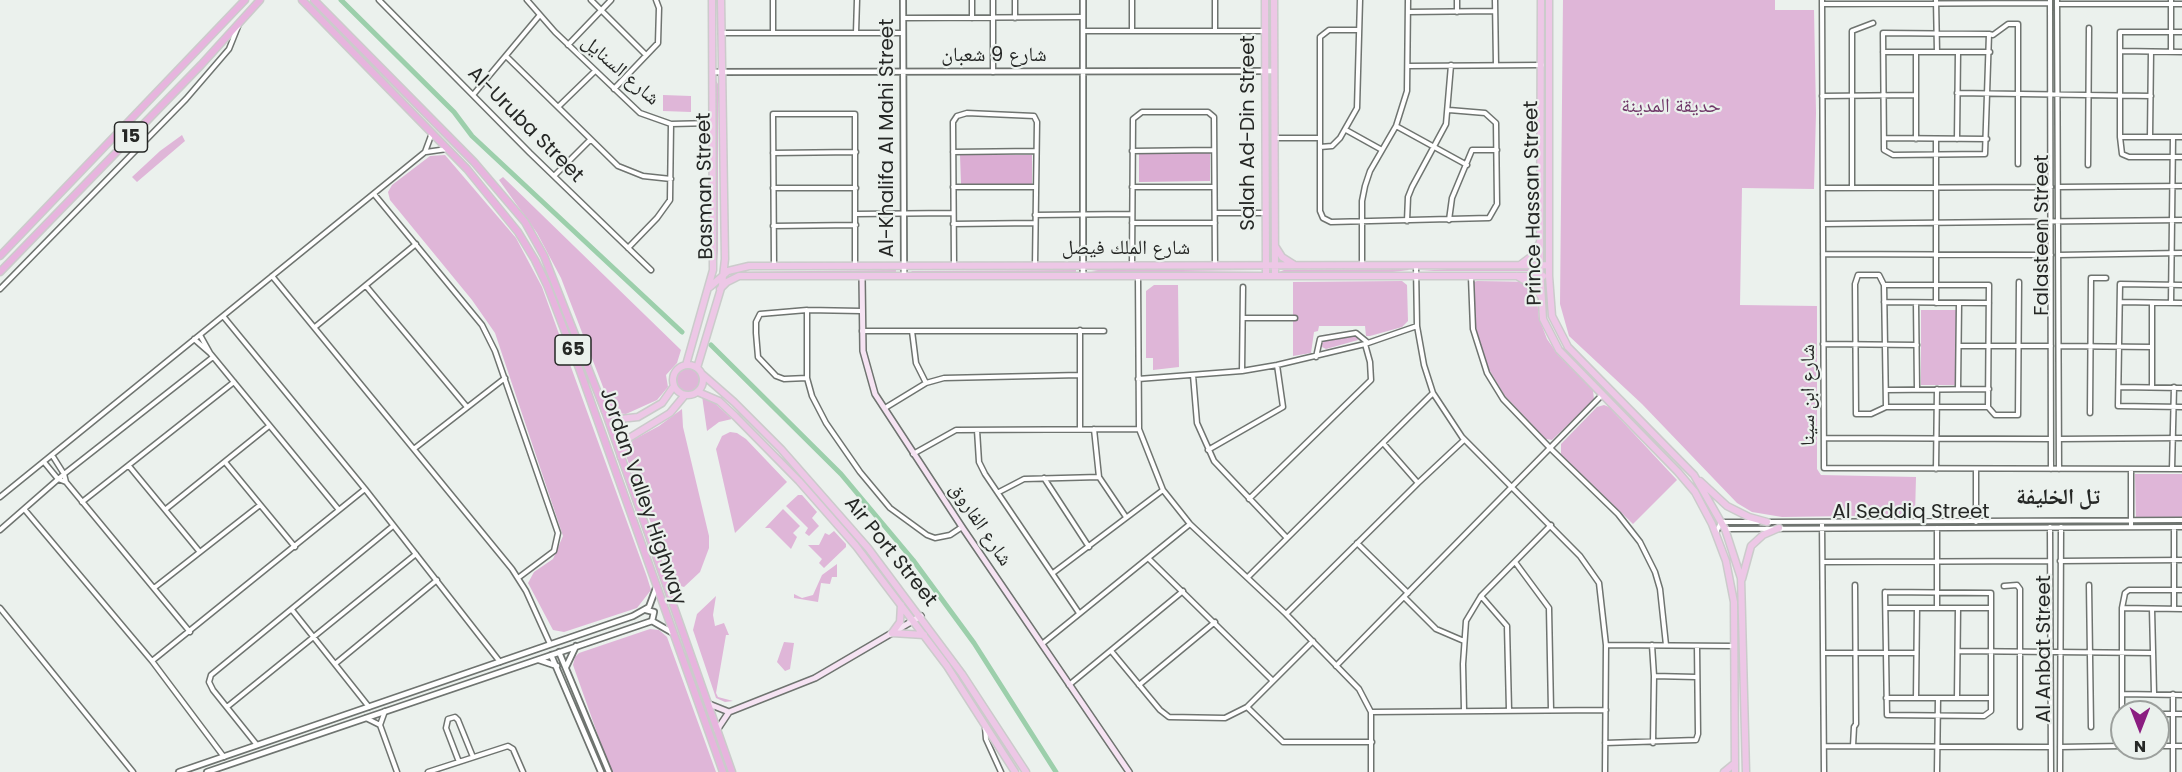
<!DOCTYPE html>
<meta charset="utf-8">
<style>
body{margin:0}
#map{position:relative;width:2182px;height:772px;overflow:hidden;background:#ebf1ed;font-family:Poppins,sans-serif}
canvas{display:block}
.north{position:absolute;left:2110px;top:700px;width:60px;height:60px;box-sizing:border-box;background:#ebf1ed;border:2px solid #9ca09d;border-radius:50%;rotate:180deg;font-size:16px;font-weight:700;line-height:24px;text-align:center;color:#252725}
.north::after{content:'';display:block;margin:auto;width:21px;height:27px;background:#8b1e81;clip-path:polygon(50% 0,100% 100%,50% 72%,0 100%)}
</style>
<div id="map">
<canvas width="2182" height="772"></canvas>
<div class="north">N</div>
</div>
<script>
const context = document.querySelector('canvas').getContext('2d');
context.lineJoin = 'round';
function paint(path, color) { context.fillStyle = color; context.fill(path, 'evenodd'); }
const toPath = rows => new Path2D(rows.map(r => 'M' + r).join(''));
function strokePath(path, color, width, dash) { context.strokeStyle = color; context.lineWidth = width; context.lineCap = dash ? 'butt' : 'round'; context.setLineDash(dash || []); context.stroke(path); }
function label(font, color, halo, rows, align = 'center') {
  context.font = font + ' Poppins,"Noto Naskh Arabic",sans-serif'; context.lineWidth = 4.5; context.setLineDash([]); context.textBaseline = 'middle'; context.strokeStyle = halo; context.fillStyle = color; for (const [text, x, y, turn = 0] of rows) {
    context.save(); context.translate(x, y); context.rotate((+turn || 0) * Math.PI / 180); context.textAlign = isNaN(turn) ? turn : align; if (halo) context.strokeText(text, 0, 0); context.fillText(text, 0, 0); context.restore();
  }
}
const green = toPath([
 [1563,0,1775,0,1775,10,1814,10,1816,113,1814,189,1742,188,1740,305,1817,306,1817,469,1821,475,1916,477,1915,515,1782,517,1752,512,1737,503,1642,404,1569,336,1560,304],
 [715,79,718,84,718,261,717,252],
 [1269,79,1271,81,1270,261,1267,81],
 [663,95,691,96,691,112,663,111],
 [182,135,185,141,137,182,132,177,160,151],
 [445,155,516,238,542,287,647,577,651,590,637,608,564,632,553,630,528,583,534,572,553,559,563,536,495,333,472,300,390,200,388,192,392,185,430,156],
 [503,177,681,350,677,363,666,375,668,387,657,400,626,414,616,413,610,405,561,278,537,233,499,180],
 [1105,269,1260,271,1101,273,1091,271],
 [1448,269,1535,269,1536,271,1420,271],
 [1076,270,1076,272,911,272,912,271],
 [1284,270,1408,269,1409,270,1377,274,1279,272],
 [896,271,896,272,728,272,896,270],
 [1402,281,1407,285,1408,321,1402,327,1370,336,1366,336,1365,326,1319,326,1318,331,1314,332,1311,353,1293,356,1293,282],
 [1477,281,1535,282,1539,318,1547,339,1559,356,1593,390,1594,400,1552,440,1546,439,1505,396,1487,366,1478,340,1474,315,1474,282],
 [1154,285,1178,285,1179,367,1153,370,1153,358,1146,358,1146,291],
 [1921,310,1956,310,1956,385,1921,385],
 [1357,334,1358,340,1326,349,1322,347,1323,335],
 '675 380a13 13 0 1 1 26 0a13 13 0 1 1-26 0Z',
 [702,396,707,396,732,419,719,422,707,431],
 [1604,405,1609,407,1677,480,1633,524,1561,454,1561,444,1597,407],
 [682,409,683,427,709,536,709,548,700,572,684,587,677,585,670,575,625,453,633,440,659,426],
 [730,432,737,433,746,439,787,482,735,533,716,449,722,436],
 [2135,474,2182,474,2182,520,2136,520],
 [798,495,802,495,817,512,812,518,819,526,809,536,805,533,808,528,786,506],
 [783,509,800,526,793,533,797,537,791,549,770,528,765,528],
 [834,531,846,544,846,547,824,568,819,563,822,559,808,545,819,545,825,533,829,535],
 [837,564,837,577,832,577,830,584,821,583,818,602,794,598,794,594,802,598,813,595,822,575],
 [716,596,713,615,715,626,724,623,729,635,726,635,716,693,718,697,733,701,725,702,716,698,693,630,697,614],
 [650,629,659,630,667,637,716,772,611,772,573,665,575,657,579,653],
 [784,642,794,643,790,669,785,671,777,662]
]);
const forest = toPath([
 [1139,153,1210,153,1210,181,1139,182],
 [960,155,1032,155,1032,184,961,184]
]);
const canal = toPath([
 [341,0,454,112,472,136,682,332],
 [711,345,841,474,913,560,974,643,1056,772]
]);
const minor = toPath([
 [379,0,530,153,651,270],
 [527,0,555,32,640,113,671,124,712,123],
 [591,0,646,55],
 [773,0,773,33],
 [972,0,972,18],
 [993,0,993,72],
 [1015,0,1015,18],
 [1132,0,1132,31],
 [1215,0,1215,31],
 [1457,0,1457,12],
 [1495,0,1496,65],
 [1822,0,1824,468,2182,469],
 [1936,0,1937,52],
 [2050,0,2051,469],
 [2057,0,2059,469],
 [1822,4,2050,3],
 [2057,4,2182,4],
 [1408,12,1495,11],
 [903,18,1083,17],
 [1358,30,1329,30,1320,37,1320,211,1323,218,1331,222,1489,218,1497,204,1496,123,1485,113,1449,110],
 [1083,31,1265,31],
 [2182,32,2120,32,2120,137,2122,154,2129,157,2182,157],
 [721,33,903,33],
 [856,33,857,0],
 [1989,34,1985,154,1893,155,1884,150,1883,33,1989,34,1993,35,2008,24,2018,24,2018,164],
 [568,45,611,0],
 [2121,51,2182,52],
 [2171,51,2171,0],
 [1883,52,1990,52],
 [1916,52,1916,139],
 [506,56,618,166,643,176,671,179],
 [1408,66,1542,65],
 [614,89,658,43,659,8,656,0],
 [1957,93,2151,96],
 [473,95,539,16],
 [1822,96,1916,95],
 [558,107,595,71],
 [1396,126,1467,165],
 [1346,130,1382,150],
 [2120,137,2182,137],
 [2150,137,2151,52],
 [1275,138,1320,138],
 [1884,138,1987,139],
 [1957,139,1958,52],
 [1320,147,1332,146,1340,138,1357,108,1360,0],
 [1132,151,1214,150],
 [426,152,447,149],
 [953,152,1036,151],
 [773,153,856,152],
 [2088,165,2089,28],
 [554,176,590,140],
 [953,187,1036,187],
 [1132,187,1214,187],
 [2058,187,2182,186],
 [773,188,856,188],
 [1823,188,2051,187],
 [1852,188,1852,31,1873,23],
 [374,194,482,325,495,351,558,533,554,551,518,578],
 [1215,213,1265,213],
 [856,214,953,213],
 [1035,215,1132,214],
 [1449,220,1452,198,1472,150,1497,150],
 [1407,221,1408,197,1412,187,1446,124,1451,65],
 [1132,223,1215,223],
 [953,224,1035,223],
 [1823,224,2182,220],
 [773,226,856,225],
 [628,248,657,218,670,200,671,124],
 [1823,254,2051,255],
 [2058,255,2182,253],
 [954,265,953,122,957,116,967,113,1034,116,1037,122,1035,266],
 [1132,265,1133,119,1142,112,1208,112,1214,117,1215,265],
 [1362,265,1362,201,1365,186,1370,171,1396,126,1407,91,1408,0],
 [774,266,773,114,855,114,855,265],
 [1416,266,1417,326,1424,365,1433,393,1462,437,1580,556,1599,583,1606,645,1605,772],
 [272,276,512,569,526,591,550,644],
 [1138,276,1139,429,1163,490,1190,524,1286,614,1359,689,1371,712,1371,772],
 [1471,277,1473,329,1487,373,1503,399,1550,448,1618,514,1640,542,1655,572,1660,589,1666,645],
 [1884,285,1989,285,1988,407,1995,415,2018,415,2019,282],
 [2182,285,2120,284,2118,406,2182,407],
 [366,286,467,407],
 [0,289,186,99,229,49,239,24],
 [1884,302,1989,303],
 [2120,302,2182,303],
 [1916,303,1917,389],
 [1936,303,1936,139],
 [2171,303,2173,137],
 [807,310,760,314,756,322,756,333,758,357,776,376,784,379,807,378],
 [861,311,807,310,807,378,812,396,826,423,860,472,890,508,927,535,935,538,950,535,962,527],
 [223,316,365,489,500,662],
 [1243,318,1295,318],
 [315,327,416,244],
 [1080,330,1080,428],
 [862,331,1104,331],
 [912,331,916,363,926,383],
 [200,335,210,353,339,510],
 [194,339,210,353],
 [1823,344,1917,345],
 [1959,346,2051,346],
 [2059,346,2152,347],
 [1316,357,1320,339,1356,333,1367,342],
 [1242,371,1243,287],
 [1193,375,1197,423,1214,461,1287,538],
 [1138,379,1242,371,1277,365,1365,344,1417,326],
 [2119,387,2182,388],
 [2152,387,2152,303],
 [1958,389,1959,304],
 [1886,390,1989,389],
 [1886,407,1884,285,1879,275,1858,275,1855,284,1856,414,1871,414,1886,407,1988,407],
 [885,408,926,383,944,378,1080,375],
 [2090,413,2091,278,2106,278],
 [1094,429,1099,477,1126,517],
 [977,430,979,462,985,474,1079,613],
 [1824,438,2051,439],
 [2059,439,2182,438],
 [415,448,505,378],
 [1208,450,1283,407,1277,365],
 [913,454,956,430,1139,429],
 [52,455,64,474,66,482],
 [44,462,58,479,66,482,190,632],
 [225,462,295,547],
 [129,466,199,551],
 [1936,469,1937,389],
 [2172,469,2174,387],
 [1044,478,1089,547],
 [1418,483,1464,440],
 [999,492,1024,479,1099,477],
 [0,497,425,152,432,133],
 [1249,499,1371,380,1370,362,1365,344],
 [82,502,234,382],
 [166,509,269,426],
 [25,510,152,661,224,757],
 [1766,522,2182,520],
 [1822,522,1824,772],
 [1976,522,1976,469],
 [2050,527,2051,772],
 [2131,527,2131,469],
 [2174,527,2174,609],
 [1937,528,1937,608],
 [1724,529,2182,527],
 [0,530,64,474,213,357],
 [1716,533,1721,522,1758,522],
 [1357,543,1408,593],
 [1149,559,1272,680],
 [2060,561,2182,560],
 [1515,562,1549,608,1551,710],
 [1823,562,2049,561],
 [1053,573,1163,490],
 [1248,577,1433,393],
 [2089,585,2091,727],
 [2004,586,2017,585,2020,589,2020,727],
 [154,588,260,505],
 [1885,592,1991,593,1991,711,1984,716,1887,715,1885,592],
 [1481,596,1507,626,1509,710],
 [1404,597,1436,629,1464,641],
 [0,608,133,772],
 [1886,608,1991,608],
 [2122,608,2182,609],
 [2152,609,2154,693],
 [292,610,369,707],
 [1286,614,1418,483,1383,443],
 [1042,644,1190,524],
 [1606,645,1734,646],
 [1652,645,1654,676],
 [1958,651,2153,653],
 [1112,652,1160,710,1169,717,1225,718,1247,707,1313,641],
 [1823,653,1916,653],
 [152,661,365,489],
 [335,664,437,580],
 [1336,666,1602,395],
 [1069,685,1183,591],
 [1139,685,1215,622],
 [2122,694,2182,695],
 [2173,694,2173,772],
 [1886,698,1991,698],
 [1916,698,1917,608],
 [1957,698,1958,608],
 [227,707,416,554],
 [1247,707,1283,742,1372,742],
 [1464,710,1463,664,1466,621,1481,596,1551,525],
 [385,711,380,725,397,772],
 [1371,712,1606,710],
 [2122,712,2122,608,2125,593,2129,590,2182,590],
 [2158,714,2182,714],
 [366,718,380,725],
 [985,727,986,739,1001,772],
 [1605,743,1696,740,1698,734,1697,646],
 [1653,743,1654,676,1696,677],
 [257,745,213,690,209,682,211,675,393,526],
 [1824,746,2050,747],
 [1853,746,1854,727,1856,724,1855,585],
 [2158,746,2182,746],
 [2060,747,2122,746],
 [459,762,446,728,448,719,455,717,458,720,473,757],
 [428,772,508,746,513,749,523,772],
 [1937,772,1938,698],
 [2060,772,2061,527]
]);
const tertiary = toPath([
 [903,0,904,276],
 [713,72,1274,71],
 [1083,275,1083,0],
 [646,610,654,612,652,621],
 [559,652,609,772],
 [551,655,601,772],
 [539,660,557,666],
 [566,667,576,646],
 [179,772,633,616,649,607,656,588],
 [207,772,646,623,652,621,673,633]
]);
const secondary = toPath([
 [862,276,863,351,875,394,962,527,1129,772],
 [709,704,729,712],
 [717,730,729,712,815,678,921,616]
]);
const primary = toPath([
 [1265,0,1266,275],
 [1274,0,1275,275],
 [1541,0,1540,266,1543,319,1559,350,1678,472,1695,492,1712,524,1726,561,1734,602,1735,772],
 [1549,0,1549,276,1552,316,1568,347,1694,475,1725,529,1741,578,1746,772],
 [1275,246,1282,257,1293,264],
 [1520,265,1532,256,1539,244],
 [1517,276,1532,285,1541,296],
 [710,287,728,271,749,266,1549,265],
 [720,289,727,282,739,276,1543,276],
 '673 380a15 15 0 1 1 30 0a15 15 0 1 1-30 0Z',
 [686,365,713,270,712,0],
 [697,368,722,285,725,259,721,0],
 [702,374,734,402,781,449,868,548,962,674,1026,772],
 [698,392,719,401,735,416,799,481,856,546,947,666,1015,772],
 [605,411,620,419,638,417,662,403,674,386],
 [621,457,629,438,670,413,685,395],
 [1700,481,1727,506,1749,517,1767,522],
 [1742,579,1751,546,1763,535,1779,528],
 [892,633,924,635],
 [892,633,900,622,901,605],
 [1724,772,1735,763]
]);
const trunk = toPath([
 [302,0,467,169,518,232,535,260,547,285,580,371,723,772],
 [314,0,474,162,525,222,544,256,605,411,732,772],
 [0,256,245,0],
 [0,272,201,65,260,0]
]);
const shields = [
 [131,137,33],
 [573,350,36]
];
const shieldNames = [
 ["15",131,137],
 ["65",573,350]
];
const streetNames = [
 ["شارع 9 شعبان",994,56],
 ["شارع السنايل",620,71,41],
 ["Al-Uruba Street",525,125,45],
 ["Salah Ad-Din Street",1249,133,-90],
 ["Al-Khalifa Al Mahi Street",888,138,-90],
 ["Basman Street",706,186,-91],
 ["Prince Hassan Street",1534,203,-91],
 ["Falasteen Street",2043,235,-90],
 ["شارع الملك فيصل",1126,249],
 ["شارع ابن سينا",1809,395,-90],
 ["Jordan Valley Highway",642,497,71],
 ["Al Seddiq Street",1911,513],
 ["شارع الفاروق",980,525,56],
 ["Air Port Street",890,552,51],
 ["Al Anbat Street",2045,649,-90]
];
const parkNames = [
 ["حديقة المدينة",1671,107]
];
const quarterNames = [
 ["تل الخليفة",2058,498]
];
paint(green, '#dfb6d8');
paint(forest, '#dbadd3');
strokePath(canal, '#9ccfab', 5);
strokePath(minor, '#6f7470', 7);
strokePath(tertiary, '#6f7470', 8);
strokePath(secondary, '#6f7470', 8);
strokePath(primary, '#cbcbcb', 9);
strokePath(trunk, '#cbcbcb', 9);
strokePath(minor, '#fff', 4);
strokePath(tertiary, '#fff', 4.5);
strokePath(secondary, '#f6e3f3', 5);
strokePath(primary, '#edc7e6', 6);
strokePath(trunk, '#e7b4de', 6);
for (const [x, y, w] of shields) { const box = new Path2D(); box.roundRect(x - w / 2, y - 15, w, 30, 4.5); context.fillStyle = '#ebf1ed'; context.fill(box); strokePath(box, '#252725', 1.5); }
label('bold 18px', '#252725', null, shieldNames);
label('20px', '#252725', '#ebf1ed', streetNames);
label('20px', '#6f3768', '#ebf1ed', parkNames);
label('bold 22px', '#252725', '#ebf1ed', quarterNames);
</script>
